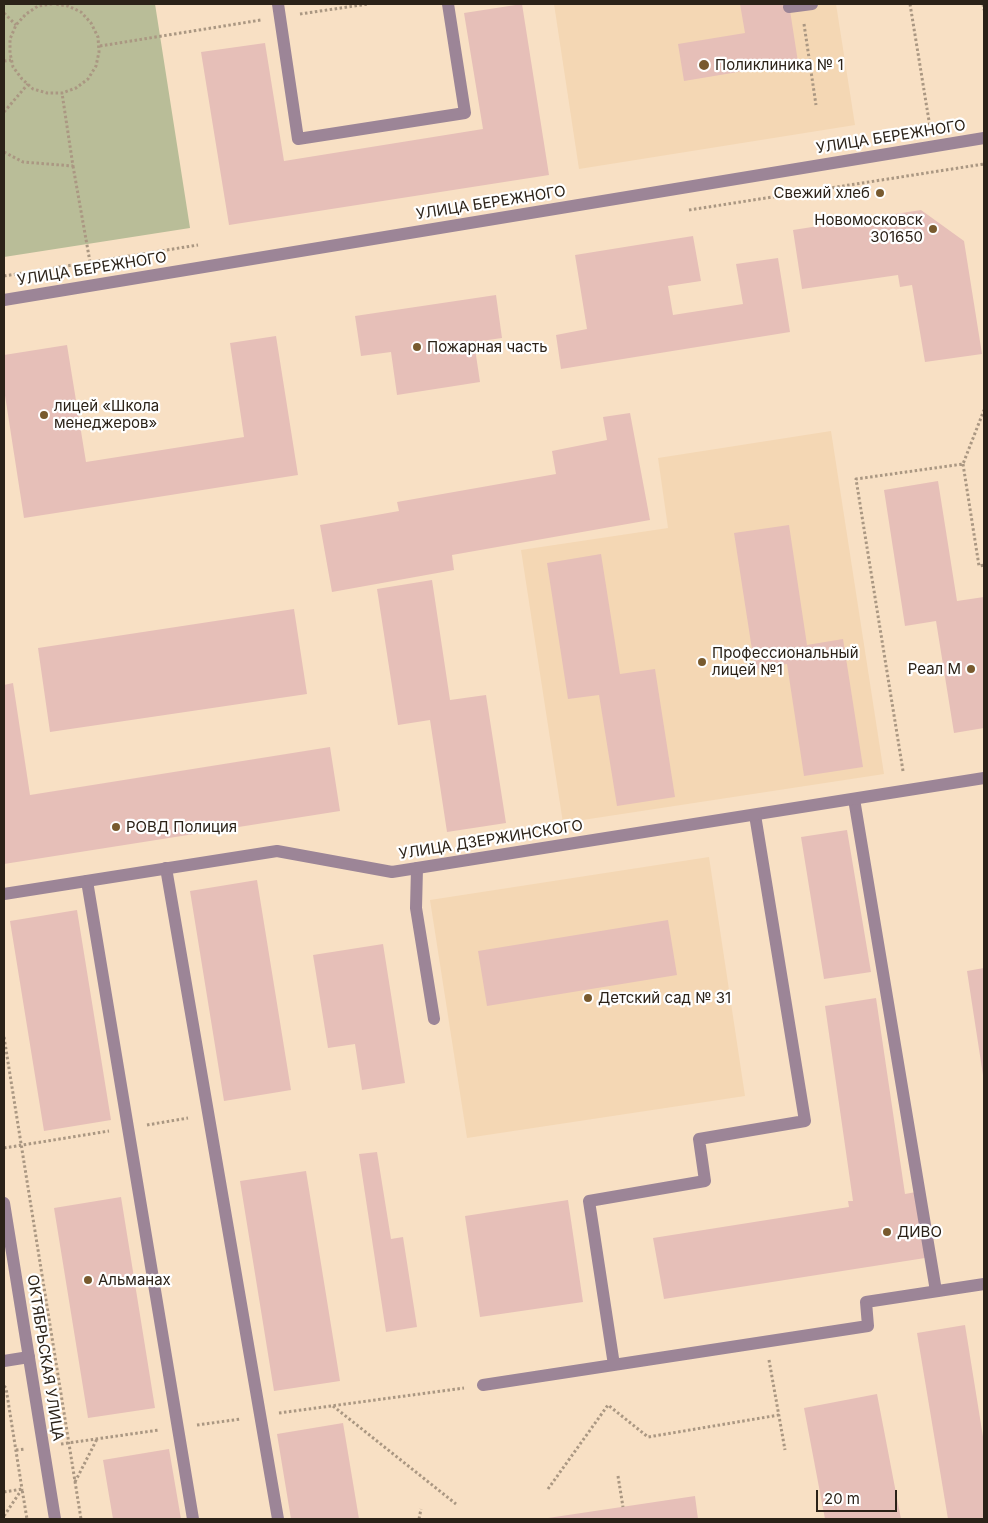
<!DOCTYPE html>
<meta charset="utf-8">
<style>
body{margin:0}
#map{position:relative;width:988px;height:1523px;overflow:hidden;background:#f8e0c4;font-family:Inter,sans-serif}
canvas{display:block}
.frame{position:absolute;inset:0;border:5px solid #2b2218;pointer-events:none}
.scale{position:absolute;left:816px;top:1490px;width:81px;height:22px;box-sizing:border-box;border:2px solid #2b2218;border-top:0;padding-left:6px;font-size:15px;line-height:18px;white-space:nowrap;color:#2b2218;-webkit-text-stroke:4px #fff;paint-order:stroke}
</style>
<div id="map">
<canvas width="988" height="1523"></canvas>
<div class="frame"></div>
<div class="scale">20 m</div>
</div>
<script>
const context = document.querySelector('canvas').getContext('2d');
context.lineJoin = 'round';
function paint(path, color) { context.fillStyle = color; context.fill(path, 'evenodd'); }
const toPath = rows => new Path2D(rows.map(r => 'M' + r).join(''));
function strokePath(path, color, width, dash) { context.strokeStyle = color; context.lineWidth = width; context.lineCap = dash ? 'butt' : 'round'; context.setLineDash(dash || []); context.stroke(path); }
function label(font, color, halo, rows, align = 'center') {
  context.font = font + ' Inter,sans-serif'; context.lineWidth = 4.5; context.setLineDash([]); context.textBaseline = 'middle'; context.strokeStyle = halo; context.fillStyle = color; for (const [text, x, y, turn = 0] of rows) {
    context.save(); context.translate(x, y); context.rotate((+turn || 0) * Math.PI / 180); context.textAlign = isNaN(turn) ? turn : align; if (halo) context.strokeText(text, 0, 0); context.fillText(text, 0, 0); context.restore();
  }
}
const built = toPath([
 [554,4,836,4,855,125,579,169],
 [831,431,884,774,563,823,521,550,668,528,658,458],
 [709,857,745,1096,467,1138,430,900]
]);
const green = toPath([
 [4,4,155,4,190,228,4,257]
]);
const building = toPath([
 [522,4,549,175,229,225,201,52,265,43,284,161,483,129,464,13],
 [740,4,789,4,798,62,684,81,678,44,745,33],
 [921,210,964,241,982,354,925,362,912,285,900,287,898,275,802,289,793,230],
 [693,236,701,281,668,286,673,315,743,304,736,264,778,258,790,332,561,369,556,335,587,329,575,255],
 [496,295,502,338,474,342,480,382,397,395,391,352,361,356,355,316],
 [276,336,298,475,24,518,4,389,4,355,67,345,86,462,244,437,230,343],
 [630,413,650,520,452,555,454,570,332,592,320,525,399,511,397,502,556,474,552,451,607,440,603,417],
 [938,481,957,601,984,597,984,728,954,733,936,621,905,626,884,490],
 [789,525,807,645,843,639,863,767,804,776,787,664,755,669,734,533],
 [601,554,620,674,655,669,675,797,617,806,599,695,568,699,547,563],
 [432,580,450,700,486,695,506,823,447,832,430,720,398,725,377,589],
 [294,609,307,694,50,732,38,648],
 [13,683,30,795,330,747,340,811,4,864,4,685],
 [847,830,871,972,824,979,801,837],
 [257,880,291,1090,224,1101,190,891],
 [77,910,111,1120,44,1131,10,921],
 [668,920,677,975,487,1006,478,951],
 [383,944,405,1083,362,1090,355,1044,328,1048,313,955],
 [984,968,984,1075,983,1075,967,971],
 [876,998,905,1194,916,1192,925,1258,664,1299,653,1238,849,1207,848,1201,853,1201,825,1006],
 [377,1152,391,1239,403,1237,417,1327,386,1332,359,1154],
 [306,1171,340,1381,274,1391,240,1181],
 [121,1197,155,1408,88,1418,54,1208],
 [568,1200,583,1302,480,1317,465,1216],
 [965,1325,984,1443,984,1519,948,1519,917,1333],
 [877,1394,901,1519,825,1519,804,1408],
 [343,1423,359,1519,291,1519,277,1434],
 [169,1449,181,1519,113,1519,103,1460],
 [695,1496,698,1519,548,1519,548,1518]
]);
const path = toPath([
 [52,4,38,6,26,14,16,25,10,39,10,53,13,67,22,79,33,89,47,93,62,93,76,88,88,79,96,66,99,52,98,37,91,23,81,12,68,6,54,4],
 [910,4,930,127],
 [983,4,984,10],
 [4,13,16,25],
 [300,14,368,4],
 [804,24,816,105],
 [100,46,261,20],
 [4,61,11,60],
 [4,112,28,84],
 [4,152,23,162,73,166,62,93],
 [73,166,90,262],
 [689,210,984,164],
 [4,276,198,245],
 [963,464,979,566,984,565],
 [903,771,856,479,963,464,984,410],
 [4,1037,81,1519],
 [147,1125,188,1118],
 [4,1148,109,1131],
 [769,1360,785,1450],
 [4,1386,6,1388,22,1489,4,1516],
 [333,1406,456,1504],
 [279,1413,464,1388],
 [197,1425,241,1419],
 [61,1444,159,1430],
 [16,1450,25,1449],
 [618,1476,623,1507],
 [75,1482,97,1439],
 [548,1489,608,1405,648,1437,779,1415],
 [4,1492,22,1489,27,1519],
 [419,1519,421,1509]
]);
const service = toPath([
 [278,4,298,139,465,113,448,4],
 [789,7,812,4],
 [854,799,936,1291],
 [166,868,278,1519],
 [417,868,416,908,434,1019],
 [87,881,193,1519],
 [4,1361,29,1357],
 [614,1365,589,1201,705,1181,699,1139,805,1121,755,815],
 [483,1385,868,1326,866,1302,984,1284]
]);
const minor = toPath([
 [4,300,984,138],
 [4,894,277,851,392,872,984,778],
 [4,1203,55,1519]
]);
const markers = [
 [704,65,6,"#785a2e"],
 [880,193,5,"#785a2e"],
 [933,229,5,"#785a2e"],
 [417,347,5,"#785a2e"],
 [44,415,5,"#785a2e"],
 [702,662,5,"#785a2e"],
 [971,669,5,"#785a2e"],
 [116,827,5,"#785a2e"],
 [588,998,5,"#785a2e"],
 [887,1232,5,"#785a2e"],
 [88,1280,5,"#785a2e"]
];
const poiNames = [
 ["Поликлиника № 1",715,65],
 ["Свежий хлеб",870,193,"right"],
 ["Новомосковск",923,220,"right"],
 ["301650",923,237,"right"],
 ["Пожарная часть",427,347],
 ["лицей «Школа",54,406],
 ["менеджеров»",54,423],
 ["Профессиональный",712,653],
 ["лицей №1",712,670],
 ["Реал М",961,669,"right"],
 ["РОВД Полиция",126,827],
 ["Детский сад № 31",598,998],
 ["ДИВО",897,1232],
 ["Альманах",98,1280]
];
const streetNames = [
 ["УЛИЦА БЕРЕЖНОГО",891,137,-9],
 ["УЛИЦА БЕРЕЖНОГО",491,203,-9],
 ["УЛИЦА БЕРЕЖНОГО",92,269,-9],
 ["УЛИЦА ДЗЕРЖИНСКОГО",491,840,-9],
 ["ОКТЯБРЬСКАЯ УЛИЦА",45,1358,81]
];
paint(built, '#f4d7b4');
paint(green, '#b9bd98');
paint(building, '#e6bfb8');
strokePath(path, '#aa9782', 3, [2.5, 2.5]);
strokePath(service, '#9c8597', 12);
strokePath(minor, '#9c8597', 12);
for (const [x, y, r, color] of markers) { const dot = new Path2D(); dot.arc(x, y, r, 0, 2 * Math.PI); context.fillStyle = color; context.fill(dot); strokePath(dot, '#fff', 2); }
label('15px', '#2b2218', '#fff', poiNames, 'left');
label('15px', '#2b2218', '#fff', streetNames);
</script>
